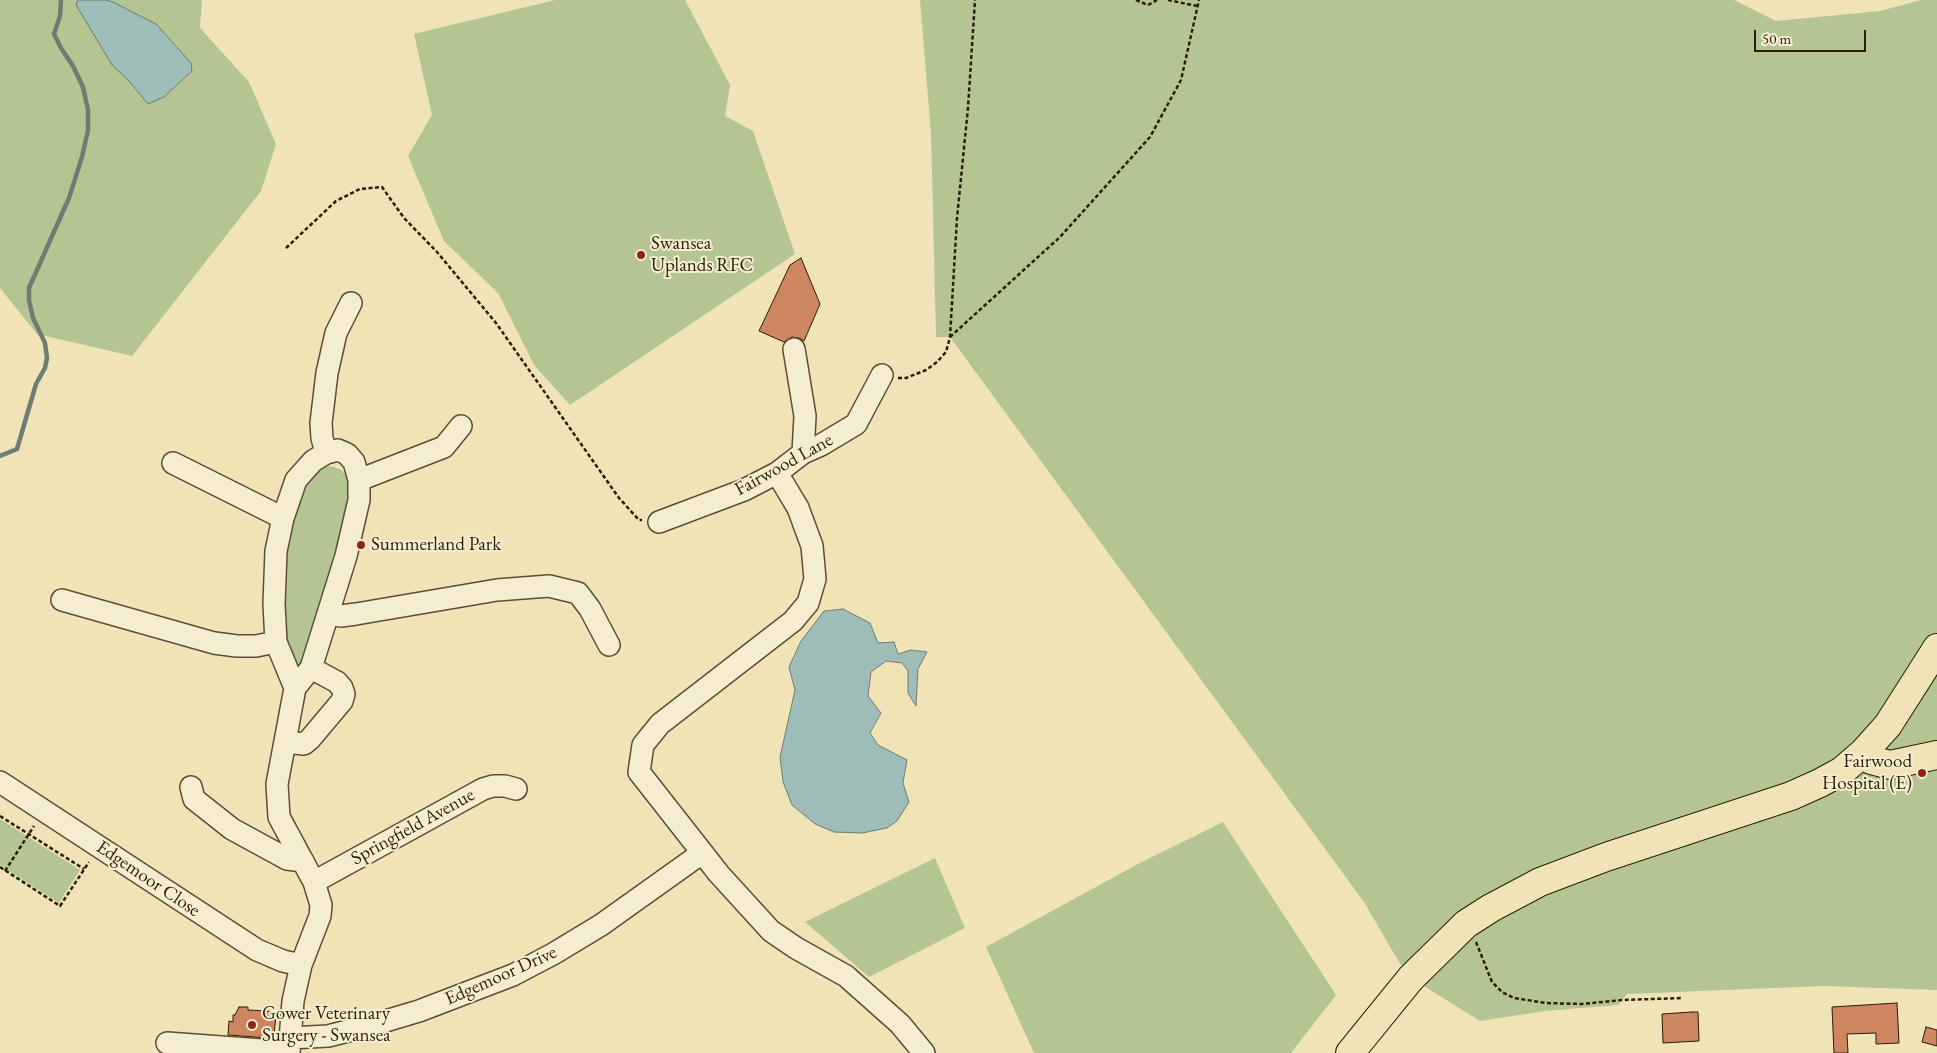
<!DOCTYPE html>
<style>
body{margin:0}
#map{position:relative;width:1937px;height:1053px;overflow:hidden;background:#f0e3b6;font-family:"EB Garamond",serif}
canvas{display:block}
.scale{position:absolute;left:1754px;top:30px;width:112px;height:22px;box-sizing:border-box;border:2px solid #2b1d08;border-top:0;padding-left:6px;font-size:15px;line-height:18px;white-space:nowrap;color:#2b1d08;-webkit-text-stroke:4px #f5edd0;paint-order:stroke}
</style>
<div id="map">
<canvas width="1937" height="1053"></canvas>
<div class="scale">50 m</div>
</div>
<script>
const context = document.querySelector('canvas').getContext('2d');
context.lineJoin = 'round';
function paint(path, color) { context.fillStyle = color; context.fill(path, 'evenodd'); }
const toPath = rows => new Path2D(rows.map(r => 'M' + r).join(''));
function strokePath(path, color, width, dash) { context.strokeStyle = color; context.lineWidth = width; context.lineCap = dash ? 'butt' : 'round'; context.setLineDash(dash || []); context.stroke(path); }
function label(font, color, halo, rows, align = 'center') {
  context.font = font + ' "EB Garamond",serif'; context.lineWidth = 4; context.setLineDash([]); context.textBaseline = 'middle'; context.strokeStyle = halo; context.fillStyle = color; for (const [text, x, y, turn = 0] of rows) {
    context.save(); context.translate(x, y); context.rotate((+turn || 0) * Math.PI / 180); context.textAlign = isNaN(turn) ? turn : align; if (halo) context.strokeText(text, 0, 0); context.fillText(text, 0, 0); context.restore();
  }
}
const green = toPath([
 [0,0,202,0,200,28,249,82,276,144,261,191,132,356,37,334,0,288],
 [555,0,685,0,730,85,725,116,753,131,795,254,570,405,534,365,498,293,444,241,408,156,432,115,414,34],
 [920,0,1734,0,1776,21,1880,11,1921,0,1937,0,1937,990,1824,986,1627,994,1618,1005,1545,1011,1480,1021,1411,978,1399,962,1364,902,950,337,936,337,931,133],
 [330,466,340,469,349,479,353,495,305,664,297,669,282,639,285,537,309,480,320,469],
 [0,819,80,870,59,903,0,865],
 [1223,822,1336,995,1291,1053,1034,1053,986,947,1138,864],
 [935,858,965,928,869,977,805,922]
]);
const water = toPath([
 [78,0,106,0,113,2,156,24,191,63,192,71,164,97,148,104,129,81,112,65,76,5,78,0],
 [843,609,870,623,878,643,894,642,898,654,911,650,927,652,918,669,916,706,908,693,908,671,902,663,886,661,871,672,868,696,881,713,870,733,878,745,907,760,903,783,909,802,897,821,887,828,862,833,834,832,815,824,792,805,783,782,780,757,795,690,789,667,801,641,824,611,843,609]
]);
const stream = toPath([
 [0,456,17,449,36,384,45,368,47,358,45,343,33,318,29,300,29,288,69,198,82,157,88,130,88,110,83,87,73,66,61,48,54,34,60,16,61,0]
]);
const building = toPath([
 [801,258,820,304,804,341,799,338,792,337,784,342,759,331,790,265,801,258],
 [1897,1003,1899,1043,1876,1044,1876,1033,1847,1034,1848,1053,1834,1053,1832,1007,1897,1003],
 [239,1007,248,1007,248,1010,268,1011,276,1015,274,1035,268,1038,228,1035,229,1021,233,1022,233,1015,235,1015,239,1007],
 [1692,1012,1698,1012,1699,1041,1663,1043,1662,1014,1692,1012],
 [1926,1027,1937,1030,1937,1046,1922,1042,1926,1027]
]);
const path = toPath([
 [1136,0,1148,5,1157,0],
 [1168,0,1197,6],
 [286,248,336,201,360,189,382,187,404,218,437,252,496,323,619,498,639,520,642,520],
 [950,337,1060,237,1150,137,1181,80,1199,0],
 [898,378,906,378,926,370,937,362,946,352,950,337,957,218,968,108,975,0],
 [0,816,84,869],
 [0,867,60,906,89,862],
 [5,871,34,826],
 [1476,942,1492,982,1502,992,1514,998,1546,1003,1582,1004,1622,1000,1683,998]
]);
const minor = toPath([
 [794,349,805,416,803,453],
 [326,453,322,438,321,423,327,373,336,333,351,303],
 [173,463,283,518],
 [777,473,798,508,812,546,815,579,808,603,793,621,660,724,643,745,639,772,719,874,771,931,796,948,846,976,900,1024,924,1053],
 [359,480,444,447,461,426],
 [659,522,744,490,777,473,803,453,821,445,856,424,882,375],
 [62,600,214,643,237,646,256,646,276,642],
 [328,614,341,616,356,614,497,590,549,586,578,593,590,609,609,645],
 [285,742,304,744,310,739,342,701,344,694,342,688,337,682,311,668],
 [0,782,257,950,283,961,301,965],
 [191,787,194,799,232,829,287,859,303,861],
 [314,882,483,789,493,786,505,786,516,789],
 [290,1038,328,1036,372,1025,419,1011,513,975,553,954,601,925,702,853],
 [167,1043,289,1052],
 [289,1053,293,1001,301,965,320,916,321,905,314,882,279,817,277,784,295,688,311,668,346,556,359,500,359,480,354,462,347,454,338,450,326,453,313,461,296,480,283,518,276,551,274,604,276,642,295,688]
]);
const major = toPath([
 [1863,753,1871,760,1890,765,1937,755],
 [1350,1053,1411,978,1466,924,1491,908,1540,882,1606,857,1791,796,1820,783,1842,771,1863,753,1888,725,1937,648]
]);
const markers = [
 [641,255,5,"#8f2418"],
 [361,545,5,"#8f2418"],
 [1922,773,5,"#8f2418"],
 [252,1025,5,"#8f2418"]
];
const poiNames = [
 ["Swansea",651,244],
 ["Uplands RFC",651,266],
 ["Summerland Park",371,545],
 ["Fairwood",1912,762,"right"],
 ["Hospital (E)",1912,784,"right"],
 ["Gower Veterinary",262,1014],
 ["Surgery - Swansea",262,1036]
];
const streetNames = [
 ["Fairwood Lane",784,465,-29],
 ["Springfield Avenue",413,827,-29],
 ["Edgemoor Close",148,879,34],
 ["Edgemoor Drive",501,976,-24]
];
paint(green, '#b5c592');
paint(water, '#9ebcb8');
strokePath(water, '#707c72', 1);
strokePath(stream, '#707c72', 4.5);
paint(building, '#cd8660');
strokePath(building, '#2b1d08', 1);
strokePath(minor, '#5c4e34', 24);
strokePath(major, '#2b1d08', 30);
strokePath(path, '#2b1d08', 2.5, [4, 2.5]);
strokePath(minor, '#f5edd0', 21);
strokePath(major, '#f0e3b6', 28);
for (const [x, y, r, color] of markers) { const dot = new Path2D(); dot.arc(x, y, r, 0, 2 * Math.PI); context.fillStyle = color; context.fill(dot); strokePath(dot, '#f5edd0', 2); }
label('19px', '#2b1d08', '#f5edd0', poiNames, 'left');
label('19px', '#2b1d08', '#f5edd0', streetNames);
</script>
